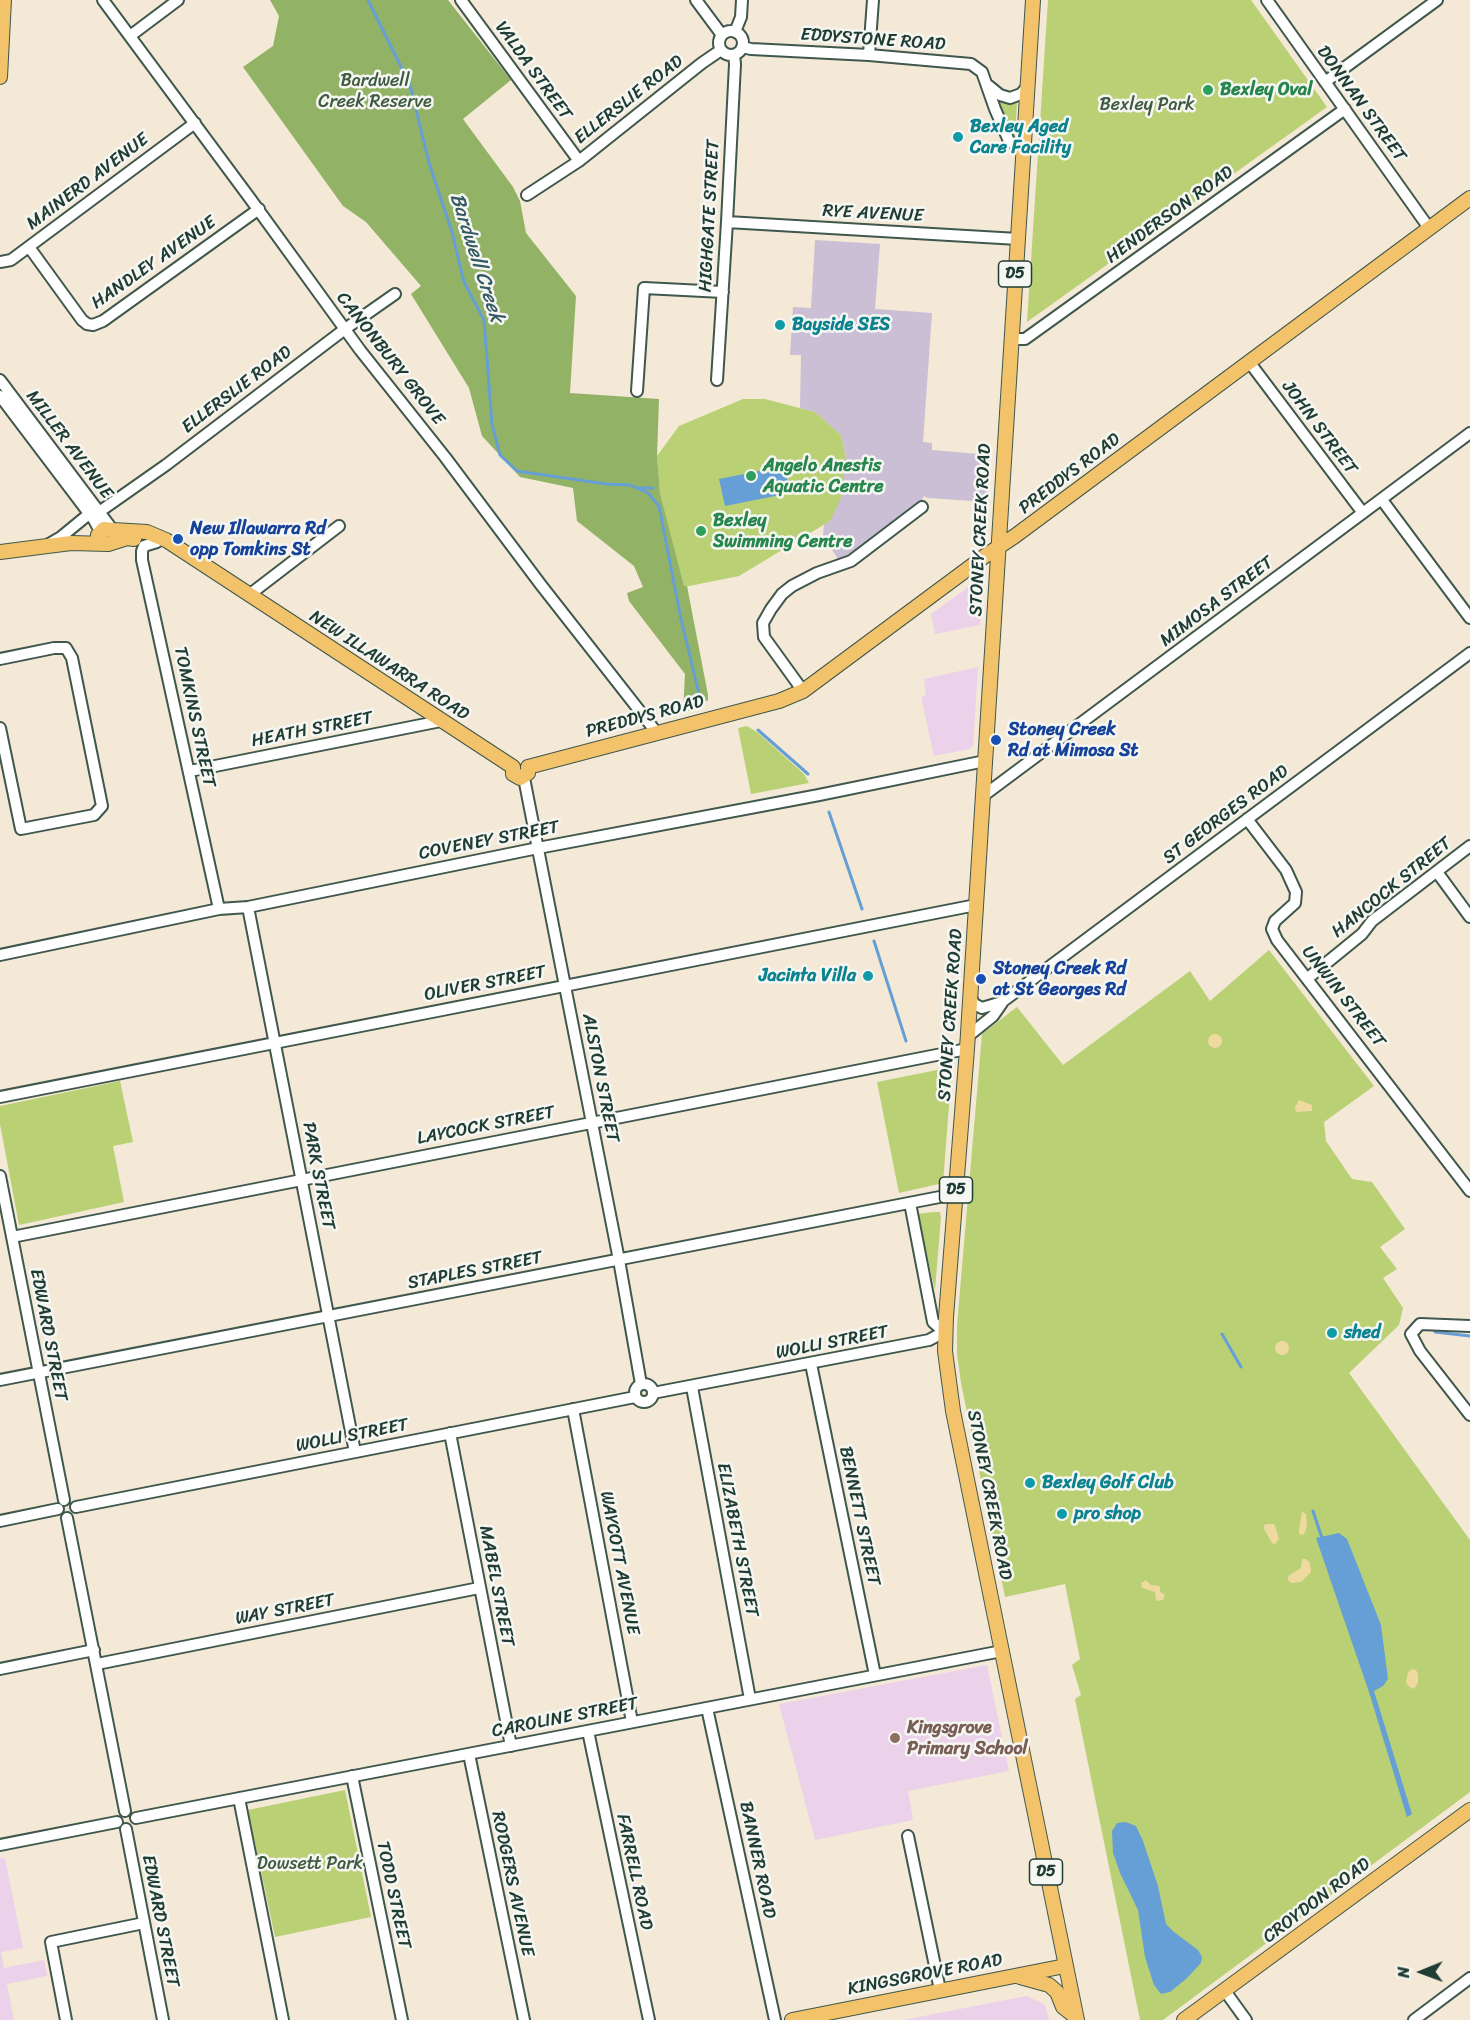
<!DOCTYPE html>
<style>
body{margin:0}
#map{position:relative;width:1470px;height:2020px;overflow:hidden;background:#f4e8d6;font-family:Sriracha,sans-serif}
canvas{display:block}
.north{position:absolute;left:1392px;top:1942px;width:60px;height:60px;-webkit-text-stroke:4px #f6f6f2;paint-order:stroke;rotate:269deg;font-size:16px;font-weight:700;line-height:24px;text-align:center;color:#1f3d34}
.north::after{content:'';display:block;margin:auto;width:21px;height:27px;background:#1f3d34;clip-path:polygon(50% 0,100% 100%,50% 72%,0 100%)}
</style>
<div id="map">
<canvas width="1470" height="2020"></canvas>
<div class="north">N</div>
</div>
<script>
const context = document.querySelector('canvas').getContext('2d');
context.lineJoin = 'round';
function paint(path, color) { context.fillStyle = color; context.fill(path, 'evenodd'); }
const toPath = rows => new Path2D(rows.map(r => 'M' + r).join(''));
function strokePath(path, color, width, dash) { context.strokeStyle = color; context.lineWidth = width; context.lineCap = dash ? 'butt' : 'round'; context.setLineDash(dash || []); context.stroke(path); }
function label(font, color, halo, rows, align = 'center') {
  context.font = font + ' Sriracha,sans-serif'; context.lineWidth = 5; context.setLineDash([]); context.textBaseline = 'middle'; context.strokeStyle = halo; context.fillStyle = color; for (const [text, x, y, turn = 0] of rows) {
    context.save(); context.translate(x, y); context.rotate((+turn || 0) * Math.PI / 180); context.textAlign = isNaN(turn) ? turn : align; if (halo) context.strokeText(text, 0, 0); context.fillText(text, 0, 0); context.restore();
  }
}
const built = toPath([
 [979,579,983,581,980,625,935,634,931,614],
 [978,667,973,745,970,749,934,756,921,697,926,695,924,679],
 [987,1665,1009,1771,908,1791,913,1820,815,1840,779,1704],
 [5,1858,23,1948,1,1952,4,1968,44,1960,47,1976,7,1984,14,2020,0,2020,0,1859],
 [1027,1996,1045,2005,1049,2020,903,2020]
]);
const industrial = toPath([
 [815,240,880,244,875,309,932,313,923,442,932,443,932,450,990,455,987,502,928,498,924,496,921,502,840,562,823,536,824,524,830,521,846,458,841,435,815,412,800,408,801,355,790,355,793,307,811,308]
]);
const green = toPath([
 [1048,0,1251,0,1327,107,1027,322],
 [1002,101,1017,103,1015,137,1011,136,998,106],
 [743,399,765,399,815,412,841,435,846,458,841,498,830,521,739,576,684,587,660,493,657,456,679,426],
 [747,726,757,732,804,774,809,783,751,794,738,728],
 [1269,950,1374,1086,1324,1122,1326,1141,1352,1179,1372,1182,1405,1229,1380,1247,1397,1269,1383,1278,1403,1308,1399,1325,1349,1373,1470,1540,1470,1792,1163,2020,1140,2020,1075,1699,1081,1695,1072,1665,1080,1659,1065,1584,1005,1597,961,1383,957,1354,957,1325,982,1034,1017,1007,1063,1065,1190,971,1210,1001],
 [952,1067,943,1183,899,1193,877,1082],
 [120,1081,133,1142,113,1146,124,1202,19,1225,0,1124,0,1106],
 [933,1212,940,1212,941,1217,935,1290,917,1214],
 [345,1790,371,1917,275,1937,248,1810]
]);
const forest = toPath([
 [270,0,448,0,511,80,463,119,513,187,520,201,526,233,576,296,570,393,659,399,657,456,660,493,684,586,687,586,708,695,708,700,696,708,683,713,685,674,629,601,627,593,643,587,634,566,577,521,573,488,520,477,482,436,469,388,411,294,421,286,366,222,343,206,243,67,273,46,279,16]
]);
const sand = toPath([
 '1208 1041a7 7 0 1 1 14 0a7 7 0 1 1-14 0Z',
 [1299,1100,1312,1105,1312,1111,1296,1112,1295,1108],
 '1275 1348a7 7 0 1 1 14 0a7 7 0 1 1-14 0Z',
 [1302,1511,1306,1514,1307,1524,1305,1533,1302,1535,1299,1534,1299,1530],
 [1267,1524,1274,1524,1276,1529,1279,1539,1275,1544,1272,1543,1264,1529,1264,1525],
 [1302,1559,1306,1559,1310,1563,1311,1572,1301,1582,1291,1583,1288,1580,1288,1576,1301,1568],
 [1146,1580,1151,1585,1160,1586,1160,1592,1165,1595,1163,1600,1156,1601,1155,1592,1142,1588,1141,1583],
 [1412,1669,1416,1670,1418,1674,1418,1683,1414,1689,1408,1686,1406,1682,1408,1672]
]);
const water = toPath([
 [784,466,790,493,725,506,719,479],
 [1339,1533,1347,1539,1381,1625,1388,1679,1383,1686,1374,1691,1412,1814,1407,1817,1369,1692,1316,1538],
 [1126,1822,1136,1826,1143,1841,1158,1886,1166,1924,1174,1932,1198,1950,1202,1957,1201,1963,1186,1979,1170,1992,1161,1994,1154,1985,1145,1957,1138,1910,1120,1873,1113,1853,1112,1831,1117,1823]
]);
const stream = toPath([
 [368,0,410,85,429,163,452,232,464,282,484,320,492,424,500,455,517,471,606,484,630,485,648,493,659,506,681,619,700,698],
 [637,488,653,488],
 [758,730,808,774],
 [829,812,862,909],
 [874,941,906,1041],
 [1435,1332,1470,1336],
 [1222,1334,1241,1367],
 [1313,1511,1322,1538]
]);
const minor = toPath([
 [103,0,249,197,360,350,445,457,541,585,657,733],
 [461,0,579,161],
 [696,0,722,35],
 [1267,0,1429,228],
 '719 43a12 12 0 1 1 24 0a12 12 0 1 1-24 0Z',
 [735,32,741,17,742,0],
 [130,36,178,0],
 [742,47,751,49,869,55,971,64,982,72,995,109,1009,141,1014,144,1024,145],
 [869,55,873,0],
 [1325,82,1437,0],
 [989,86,1000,95,1010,98,1021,94,1027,87],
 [527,195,579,161,702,63,721,50],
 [727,222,1018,239],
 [29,247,82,320,87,324,93,325,103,321,259,209],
 [0,262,11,260,195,123],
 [1011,339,1025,339,1345,109],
 [1250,363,1363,513],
 [0,380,112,529],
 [717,380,727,222,735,64,734,55],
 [637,391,644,288,723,292],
 [0,396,94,520,100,531],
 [1382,500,1470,618],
 [157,542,144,546,142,551,142,560,219,909],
 [49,544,61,537,89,514,99,512,166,465,345,329,395,294],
 [249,595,339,526],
 [0,659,54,648,66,648,72,658,102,806,94,815,21,829,0,728],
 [803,691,764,637,763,623,771,609,782,594,792,586,817,573,851,561,922,507],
 [190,771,441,721],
 [524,778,619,1260,641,1384],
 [983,796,1470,433],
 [1247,819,1286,870,1296,892,1295,903,1275,921,1272,929,1277,940,1470,1191],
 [1437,872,1470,917],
 [248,907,355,1452],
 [0,955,219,909,248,907,538,848,819,795,985,761],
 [1308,978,1362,934,1372,921,1470,846],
 [970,995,974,1004,982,1008,1002,1002,1470,653],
 [968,1036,993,1016,1002,1003],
 [0,1097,976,905],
 [0,1176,64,1500],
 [12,1237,967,1049],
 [1470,1326,1420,1324,1411,1334,1420,1351,1470,1415],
 [811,1364,875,1675],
 [0,1380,955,1194],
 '635 1393a9 9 0 1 1 18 0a9 9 0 1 1-18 0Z',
 [692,1387,750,1699],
 [653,1393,929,1340,944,1332,933,1322,910,1203],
 [573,1409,632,1722],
 [450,1433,511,1746],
 [76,1507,635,1397],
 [67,1518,125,1811],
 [0,1521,58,1509],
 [97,1664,479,1588],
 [0,1669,94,1650],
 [707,1708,775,2020],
 [588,1731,649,2020],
 [469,1754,524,2020],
 [352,1776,402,2020],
 [239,1798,283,2020],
 [136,1818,1002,1651],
 [126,1829,163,2020],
 [908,1836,940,1990],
 [0,1845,117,1822],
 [1225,1991,1246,2020],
 [66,2020,51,1942,144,1923],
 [1414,2020,1470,1978]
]);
const major = toPath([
 [1033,0,967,1049,946,1317,945,1351,953,1411,1077,2020],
 [0,77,4,0],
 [113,530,147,532,166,540,513,767],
 [102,543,98,535,104,529,113,530,115,538],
 [0,552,71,543,108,544,127,538,134,539],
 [513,767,513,774,520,778,528,773,528,767],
 [528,767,779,701,803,691,985,556,1015,536,1470,198],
 [1020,1977,1049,1985,1057,1992,1063,2007,1076,2017],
 [792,2020,1065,1966],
 [1184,2020,1470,1810]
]);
const markers = [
 [1208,90,6,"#2e9e5b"],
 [958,137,6,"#0f9aa8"],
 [780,325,6,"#0f9aa8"],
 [751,476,6,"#2e9e5b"],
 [701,531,6,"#2e9e5b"],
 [178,539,6,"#1a4fb4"],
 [996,740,6,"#1a4fb4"],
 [868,976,6,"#0f9aa8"],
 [981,979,6,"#1a4fb4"],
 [1332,1333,6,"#0f9aa8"],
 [1030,1483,6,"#0f9aa8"],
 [1062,1514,6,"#0f9aa8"],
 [895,1738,6,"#8d6e63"]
];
const shields = [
 [1015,274,33],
 [956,1190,33],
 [1046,1872,33]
];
const shieldNames = [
 ["D5",1015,274],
 ["D5",956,1190],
 ["D5",1046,1872]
];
const streetNames = [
 ["EDDYSTONE ROAD",873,40,4],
 ["VALDA STREET",533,71,54],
 ["ELLERSLIE ROAD",629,100,-38],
 ["DONNAN STREET",1361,104,54],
 ["MAINERD AVENUE",88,182,-37],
 ["RYE AVENUE",873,214,3],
 ["HENDERSON ROAD",1170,215,-36],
 ["HIGHGATE STREET",710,216,-87],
 ["HANDLEY AVENUE",154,263,-35],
 ["CANONBURY GROVE",390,359,52],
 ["ELLERSLIE ROAD",237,390,-37],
 ["JOHN STREET",1319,428,53],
 ["MILLER AVENUE",69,445,53],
 ["PREDDYS ROAD",1070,474,-37],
 ["STONEY CREEK ROAD",981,530,-87],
 ["MIMOSA STREET",1217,602,-37],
 ["NEW ILLAWARRA ROAD",389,666,33],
 ["TOMKINS STREET",194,717,78],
 ["PREDDYS ROAD",645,717,-15],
 ["HEATH STREET",312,730,-11],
 ["ST GEORGES ROAD",1226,815,-37],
 ["COVENEY STREET",489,841,-11],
 ["HANCOCK STREET",1392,888,-39],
 ["OLIVER STREET",485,984,-11],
 ["UNWIN STREET",1343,997,52],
 ["STONEY CREEK ROAD",951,1015,-86],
 ["ALSTON STREET",600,1078,79],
 ["LAYCOCK STREET",486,1126,-11],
 ["PARK STREET",318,1176,79],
 ["STAPLES STREET",475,1271,-11],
 ["EDWARD STREET",48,1335,79],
 ["WOLLI STREET",832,1343,-11],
 ["WOLLI STREET",352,1436,-11],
 ["STONEY CREEK ROAD",989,1495,79],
 ["BENNETT STREET",859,1516,78],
 ["ELIZABETH STREET",737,1540,79],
 ["WAYCOTT AVENUE",619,1563,79],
 ["MABEL STREET",496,1586,79],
 ["WAY STREET",285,1610,-11],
 ["CAROLINE STREET",565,1718,-11],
 ["BANNER ROAD",757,1860,78],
 ["FARRELL ROAD",634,1872,78],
 ["RODGERS AVENUE",512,1884,78],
 ["TODD STREET",393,1895,78],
 ["CROYDON ROAD",1317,1901,-37],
 ["EDWARD STREET",160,1921,79],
 ["KINGSGROVE ROAD",925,1975,-11]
];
const parkNames = [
 ["Bardwell",375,81],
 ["Creek Reserve",375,102],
 ["Bexley Park",1147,105],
 ["Dowsett Park",310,1864]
];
const leisureNames = [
 ["Bexley Oval",1220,90],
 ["Angelo Anestis",763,466],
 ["Aquatic Centre",763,487],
 ["Bexley",713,521],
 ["Swimming Centre",713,542]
];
const cultureNames = [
 ["Bexley Aged",970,127],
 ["Care Facility",970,148],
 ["Bayside SES",792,325],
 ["Jacinta Villa",856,976,"right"],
 ["shed",1344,1333],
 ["Bexley Golf Club",1042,1483],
 ["pro shop",1074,1514]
];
const transitNames = [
 ["New Illawarra Rd",190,529],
 ["opp Tomkins St",190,550],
 ["Stoney Creek",1008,730],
 ["Rd at Mimosa St",1008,751],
 ["Stoney Creek Rd",993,969],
 ["at St Georges Rd",993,990]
];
const educationNames = [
 ["Kingsgrove",907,1728],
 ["Primary School",907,1749]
];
const waterNames = [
 ["Bardwell Creek",476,258,72]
];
paint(built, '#ecd1ea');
paint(industrial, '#cbbfd5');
paint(green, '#b9d075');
paint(forest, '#92b266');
paint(sand, '#eeda9e');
paint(water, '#659fd5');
strokePath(stream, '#659fd5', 3);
strokePath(minor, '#3f574c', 14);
strokePath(major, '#3f574c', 16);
strokePath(minor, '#fff', 10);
strokePath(major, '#f2c36a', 14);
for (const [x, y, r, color] of markers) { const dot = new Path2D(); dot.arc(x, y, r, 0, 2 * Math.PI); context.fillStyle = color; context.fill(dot); strokePath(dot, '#f6f6f2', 2); }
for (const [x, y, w] of shields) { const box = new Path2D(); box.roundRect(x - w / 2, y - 13, w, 26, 4.5); context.fillStyle = '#f6f6f2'; context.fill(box); strokePath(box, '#1f3d34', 1.5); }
label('bold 16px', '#1f3d34', null, shieldNames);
label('18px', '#1f3d34', '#f6f6f2', streetNames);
label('18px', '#3e5a41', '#f6f6f2', parkNames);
label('bold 18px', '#27864d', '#f6f6f2', leisureNames, 'left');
label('bold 18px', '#0d838f', '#f6f6f2', cultureNames, 'left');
label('bold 18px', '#164399', '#f6f6f2', transitNames, 'left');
label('bold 18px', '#785e54', '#f6f6f2', educationNames, 'left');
label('italic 20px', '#345a64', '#f6f6f2', waterNames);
</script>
